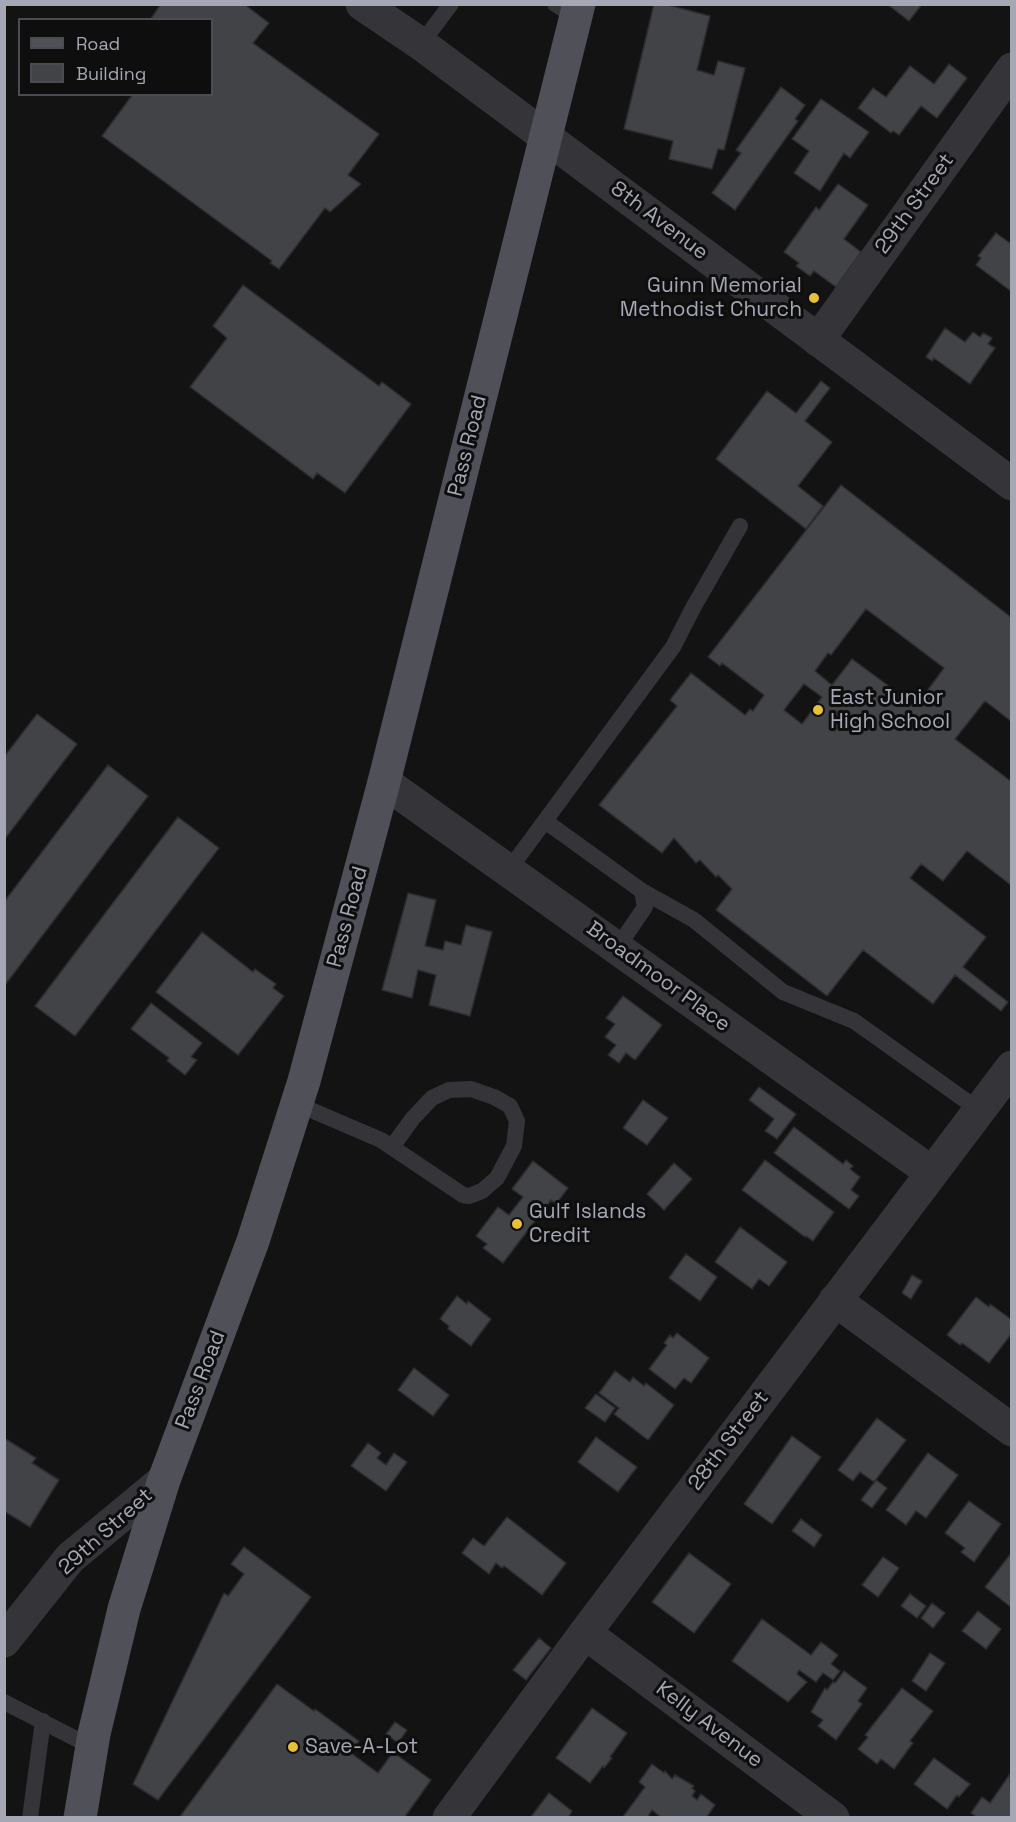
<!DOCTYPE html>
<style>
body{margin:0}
#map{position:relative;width:1016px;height:1822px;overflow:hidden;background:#131314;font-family:"Space Grotesk",sans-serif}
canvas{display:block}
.frame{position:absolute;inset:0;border:6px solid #a5a8b4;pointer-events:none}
.legend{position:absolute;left:18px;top:18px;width:195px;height:78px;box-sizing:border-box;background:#0e0e0f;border:2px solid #4a4c51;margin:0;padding:8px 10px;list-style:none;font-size:18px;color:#a5a8b4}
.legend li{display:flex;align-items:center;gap:12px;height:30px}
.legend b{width:30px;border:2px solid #4a4c51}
</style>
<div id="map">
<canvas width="1016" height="1822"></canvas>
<div class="frame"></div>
<ul class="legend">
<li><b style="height:8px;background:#505158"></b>Road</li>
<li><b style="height:16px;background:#424347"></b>Building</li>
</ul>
</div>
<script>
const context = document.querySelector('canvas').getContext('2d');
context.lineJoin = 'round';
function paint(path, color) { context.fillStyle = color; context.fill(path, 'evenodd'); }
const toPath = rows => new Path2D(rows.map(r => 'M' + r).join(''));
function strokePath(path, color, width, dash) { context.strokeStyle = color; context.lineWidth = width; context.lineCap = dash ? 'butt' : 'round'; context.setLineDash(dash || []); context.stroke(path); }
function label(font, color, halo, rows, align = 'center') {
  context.font = font + ' "Space Grotesk",sans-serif'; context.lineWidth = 6; context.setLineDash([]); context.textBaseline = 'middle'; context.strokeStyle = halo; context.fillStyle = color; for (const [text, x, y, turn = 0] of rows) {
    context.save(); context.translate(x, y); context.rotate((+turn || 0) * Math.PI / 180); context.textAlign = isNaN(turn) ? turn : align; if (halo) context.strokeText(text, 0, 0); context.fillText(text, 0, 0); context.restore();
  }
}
const building = toPath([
 [161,4,244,4,269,23,253,43,379,134,348,175,361,184,330,212,325,208,279,269,270,263,272,261,102,136,133,94,212,94,212,20,150,20,161,4],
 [654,4,664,4,710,16,697,70,714,75,718,61,745,68,724,150,718,149,712,169,669,159,673,141,624,129,654,4],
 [887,4,922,4,909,21,887,4],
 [949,64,967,78,937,118,921,106,899,135,893,131,891,133,858,108,873,88,886,97,910,66,934,84,949,64],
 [781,87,805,105,795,119,798,121,735,210,712,193,741,153,736,150,781,87],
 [821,99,869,132,850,158,844,153,820,191,794,173,809,151,792,139,821,99],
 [838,184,868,205,844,239,861,252,836,287,814,271,810,276,796,266,799,263,784,252,816,207,819,210,838,184],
 [996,233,1010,243,1012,241,1012,292,976,265,981,258,978,256,996,233],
 [243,285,379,386,382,382,411,404,345,493,317,473,313,479,190,387,227,338,213,326,243,285],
 [945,328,965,342,973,332,980,337,983,333,992,338,988,344,995,348,970,384,934,358,932,361,926,357,945,328],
 [821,381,830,388,805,421,832,442,798,486,823,506,806,529,716,459,767,391,796,413,821,381],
 [841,485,1012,618,1012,722,985,701,955,739,1012,782,1012,886,967,851,943,881,921,864,910,878,986,937,963,967,1008,1002,1001,1011,955,975,933,1004,863,950,827,996,716,910,732,889,718,875,716,877,700,860,696,863,674,838,662,853,599,805,677,706,670,700,691,673,745,715,750,709,753,711,764,695,722,663,720,666,708,657,841,485],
 [866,609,944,668,916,706,852,659,832,685,815,671,828,653,831,655,866,609],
 [804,684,822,697,802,724,784,710,804,684],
 [37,714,77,744,4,840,4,757,37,714],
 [108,765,148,796,5,985,4,902,108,765],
 [178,817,219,848,75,1036,35,1006,178,817],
 [408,893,436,900,425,946,443,950,445,941,461,945,466,925,492,932,470,1016,429,1005,436,975,418,970,412,998,382,990,408,893],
 [202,932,253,972,255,969,276,984,273,988,284,996,238,1055,156,992,202,932],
 [623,996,662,1025,635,1060,626,1053,619,1063,608,1055,616,1045,605,1037,615,1024,606,1018,623,996],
 [151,1003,202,1043,191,1057,197,1060,185,1075,167,1061,169,1058,131,1029,151,1003],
 [759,1087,796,1114,777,1139,765,1131,774,1119,749,1100,759,1087],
 [643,1100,668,1118,647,1145,623,1128,643,1100],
 [794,1127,843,1164,846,1160,853,1166,850,1169,860,1177,851,1190,859,1196,849,1209,774,1153,794,1127],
 [765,1160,834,1212,813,1241,806,1236,805,1237,742,1190,765,1160],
 [533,1161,568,1188,556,1204,551,1200,503,1263,483,1248,487,1244,476,1236,498,1207,509,1215,523,1197,512,1189,533,1161],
 [674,1163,692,1179,664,1210,647,1194,674,1163],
 [740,1227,787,1262,769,1286,759,1279,752,1289,715,1262,740,1227],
 [686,1254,717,1277,700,1301,669,1278,686,1254],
 [912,1275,922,1281,911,1299,902,1293,912,1275],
 [457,1296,467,1304,468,1301,491,1319,471,1346,448,1329,449,1326,440,1319,457,1296],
 [976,1297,989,1307,990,1304,1012,1320,1012,1333,989,1363,962,1343,960,1345,947,1335,976,1297],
 [677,1333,709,1358,691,1383,684,1378,675,1389,649,1369,667,1345,664,1343,670,1335,673,1338,677,1333],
 [414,1368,449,1395,433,1416,398,1390,414,1368],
 [615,1371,630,1382,633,1377,644,1386,646,1383,674,1405,648,1440,614,1414,619,1408,599,1393,615,1371],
 [596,1394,615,1408,605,1422,585,1408,596,1394],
 [877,1418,906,1440,874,1482,860,1472,853,1481,838,1470,877,1418],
 [792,1436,821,1457,772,1524,744,1504,792,1436],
 [596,1437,637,1467,618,1492,578,1462,596,1437],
 [4,1438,36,1458,32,1463,59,1480,30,1527,4,1511,4,1438],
 [368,1443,381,1453,377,1458,386,1465,394,1453,407,1462,386,1491,351,1466,368,1443],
 [928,1453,958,1475,926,1518,916,1511,906,1525,886,1510,928,1453],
 [876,1480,887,1488,872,1508,861,1500,876,1480],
 [969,1501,1001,1524,974,1562,961,1552,965,1548,945,1533,969,1501],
 [507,1517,566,1563,542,1595,504,1566,502,1568,496,1563,489,1574,462,1553,473,1538,484,1546,507,1517],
 [801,1519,822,1535,814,1547,792,1531,801,1519],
 [244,1547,311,1597,158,1800,133,1784,224,1593,228,1596,244,1574,231,1564,244,1547],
 [1012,1552,1012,1608,985,1587,1012,1552],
 [689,1553,731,1584,694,1633,652,1602,689,1553],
 [883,1557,899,1568,878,1597,862,1585,883,1557],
 [910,1594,926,1606,917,1618,901,1606,910,1594],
 [932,1603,945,1613,933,1628,921,1618,932,1603],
 [978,1611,1001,1629,986,1649,962,1631,978,1611],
 [762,1619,811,1655,821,1642,838,1655,831,1664,840,1671,833,1680,823,1673,816,1682,799,1670,797,1674,807,1682,788,1702,732,1661,762,1619],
 [539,1638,551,1648,526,1680,513,1670,539,1638],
 [930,1653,945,1663,926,1691,912,1681,930,1653],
 [844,1671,867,1688,858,1701,862,1704,836,1740,818,1726,823,1720,811,1712,825,1688,827,1690,833,1682,835,1683,844,1671],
 [277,1684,314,1711,315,1709,359,1741,351,1753,378,1773,393,1752,431,1780,404,1818,179,1818,277,1684],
 [902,1688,933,1711,910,1741,913,1743,894,1769,881,1759,877,1764,858,1749,868,1737,865,1735,902,1688],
 [592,1708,627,1733,610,1757,612,1758,604,1768,603,1766,590,1783,556,1758,592,1708],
 [395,1722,407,1730,398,1743,386,1734,395,1722],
 [934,1758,970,1784,959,1797,957,1795,947,1809,914,1784,934,1758],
 [652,1764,664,1773,665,1771,672,1779,675,1775,694,1786,692,1788,695,1791,692,1796,697,1800,701,1794,715,1805,706,1818,662,1818,652,1810,647,1818,622,1818,645,1787,639,1782,652,1764],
 [1010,1774,1012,1818,978,1818,971,1813,982,1797,990,1803,1010,1774],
 [549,1793,572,1811,568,1818,530,1818,549,1793]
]);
const service = toPath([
 [555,4,576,17],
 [421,44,451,4],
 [545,821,642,891,694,920,783,992,854,1021,979,1110],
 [508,871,673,647,693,608,740,526],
 [617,948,645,907,642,891],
 [297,1104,381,1140,463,1195,469,1196,482,1191,497,1178,514,1146,517,1121,510,1106,494,1097,471,1089,449,1090,432,1098,413,1118,392,1147],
 [4,1702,92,1747],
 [30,1818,43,1721]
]);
const minor = toPath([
 [818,340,1012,69],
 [384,782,931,1172],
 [835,1300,1012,1430],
 [585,1633,833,1818],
 [4,1641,70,1558,164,1480]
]);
const tertiary = toPath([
 [362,4,421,44,1012,484],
 [449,1818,585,1633,1012,1067]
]);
const primary = toPath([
 [80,1818,94,1734,124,1609,164,1480,253,1241,304,1081,384,782,579,4]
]);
const markers = [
 [814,298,6,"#e8c037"],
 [818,710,6,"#e8c037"],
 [517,1224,6,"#e8c037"],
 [293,1747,6,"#e8c037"]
];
const streetNames = [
 ["29th Street",915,204,-54],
 ["8th Avenue",659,221,37],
 ["Pass Road",468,446,-76],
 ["Pass Road",348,917,-75],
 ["Broadmoor Place",658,977,36],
 ["Pass Road",201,1380,-69],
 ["28th Street",729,1441,-53],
 ["29th Street",106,1532,-42],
 ["Kelly Avenue",709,1725,37]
];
const poiNames = [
 ["Guinn Memorial",802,286,"right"],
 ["Methodist Church",802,310,"right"],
 ["East Junior",830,698],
 ["High School",830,722],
 ["Gulf Islands",529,1212],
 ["Credit",529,1236],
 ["Save-A-Lot",305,1747]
];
paint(building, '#424347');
strokePath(building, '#2d2d30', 1.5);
strokePath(service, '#343439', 16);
strokePath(minor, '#343439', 33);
strokePath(tertiary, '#343439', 33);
strokePath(primary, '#505158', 33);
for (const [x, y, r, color] of markers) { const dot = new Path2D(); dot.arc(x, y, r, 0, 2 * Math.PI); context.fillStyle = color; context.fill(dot); strokePath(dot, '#0e0e0f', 2); }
label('21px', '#a5a8b4', '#0e0e0f', streetNames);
label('21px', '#a5a8b4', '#0e0e0f', poiNames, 'left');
</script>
